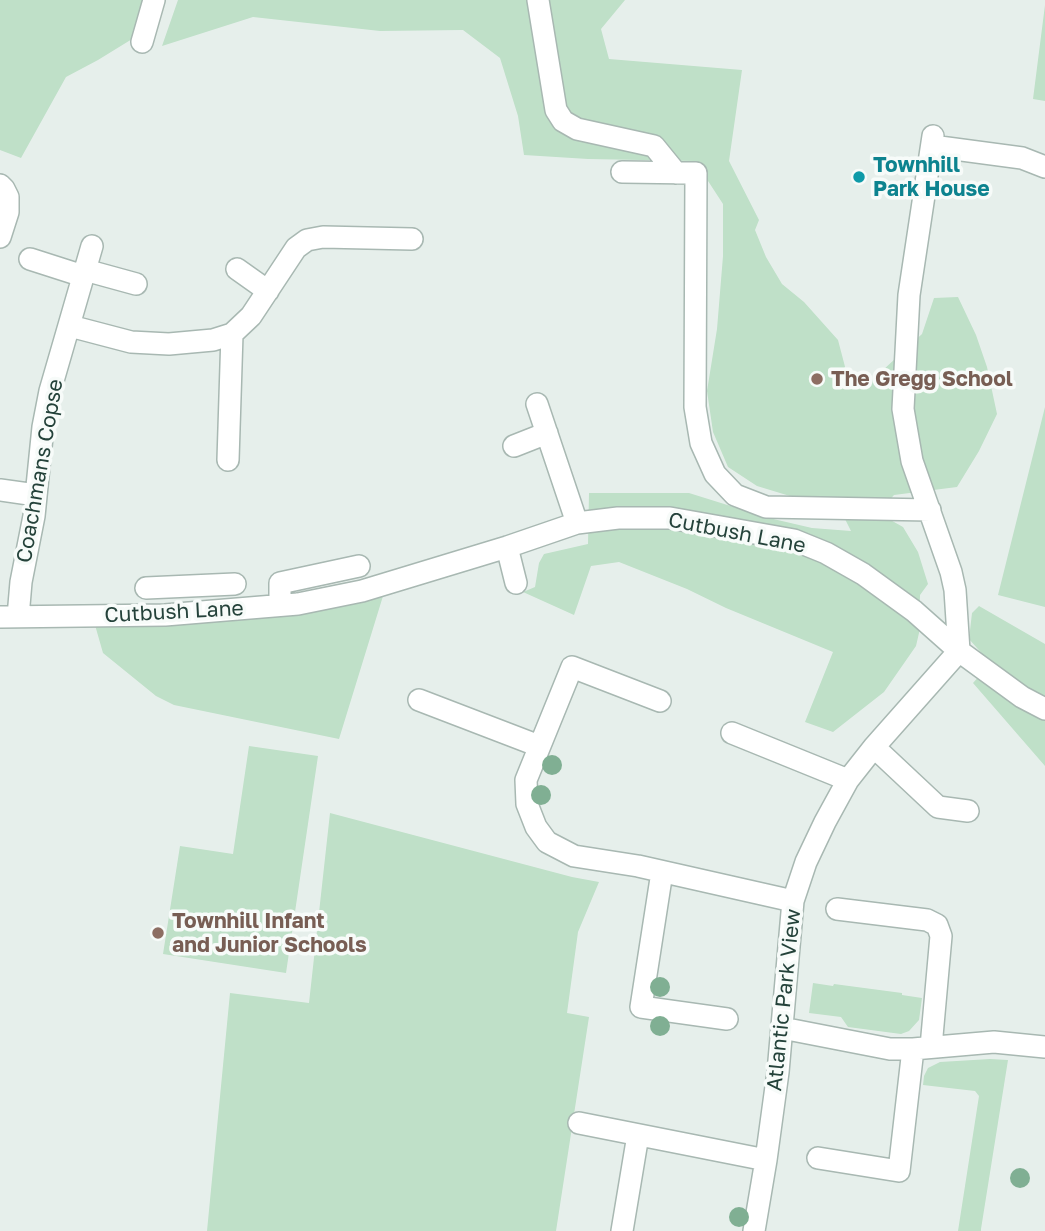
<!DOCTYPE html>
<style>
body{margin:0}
canvas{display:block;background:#e6efeb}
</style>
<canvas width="1045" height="1231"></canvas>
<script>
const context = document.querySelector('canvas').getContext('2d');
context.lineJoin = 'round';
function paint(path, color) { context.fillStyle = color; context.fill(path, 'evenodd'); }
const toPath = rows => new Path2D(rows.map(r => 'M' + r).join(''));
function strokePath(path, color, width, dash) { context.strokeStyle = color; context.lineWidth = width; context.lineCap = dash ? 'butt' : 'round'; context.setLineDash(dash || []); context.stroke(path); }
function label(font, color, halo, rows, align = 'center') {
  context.font = font + ' "Golos Text",sans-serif'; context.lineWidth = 7; context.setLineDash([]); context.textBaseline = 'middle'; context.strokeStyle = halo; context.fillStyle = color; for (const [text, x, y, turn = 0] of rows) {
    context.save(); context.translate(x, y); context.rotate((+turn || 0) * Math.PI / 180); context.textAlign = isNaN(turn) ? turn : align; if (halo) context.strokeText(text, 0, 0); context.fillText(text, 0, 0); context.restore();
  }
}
const green = toPath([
 [0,0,147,0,137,36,98,60,66,77,21,158,0,150],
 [178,0,625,0,601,29,609,59,742,70,729,161,759,220,755,230,766,257,782,284,804,302,838,340,849,382,870,382,922,334,934,298,958,297,976,335,987,367,997,414,979,451,957,487,894,495,878,513,903,527,918,552,928,584,920,595,919,633,916,646,884,692,833,732,805,722,833,652,726,608,687,589,619,562,591,566,574,615,523,592,535,587,539,563,544,554,588,544,589,493,689,493,769,518,812,528,851,531,844,517,803,500,757,486,728,467,713,432,707,391,717,329,723,256,723,204,695,161,588,159,524,155,518,116,500,58,463,30,380,31,253,17,162,46],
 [1045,5,1045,101,1033,99],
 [1045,407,1045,607,998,595],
 [383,596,339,739,174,705,156,696,103,653,95,625],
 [979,606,1045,644,1045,700,1025,689,985,657,969,639,972,613],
 [981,674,1045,717,1045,766,973,683],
 [249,746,318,756,286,973,163,954,180,846,233,854],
 [330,813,572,877,599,882,578,932,567,1013,589,1017,556,1231,207,1231,230,993,309,1003],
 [813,983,833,986,834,984,902,993,902,995,922,998,919,1020,909,1031,901,1034,848,1027,841,1017,809,1013],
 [990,1059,1008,1060,981,1229,981,1231,958,1231,979,1096,975,1091,923,1085,924,1076,928,1068,940,1062]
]);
const minor = toPath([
 [538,0,556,110,563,121,577,129,654,146,676,173],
 [142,42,154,0],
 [932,146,1022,158,1045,167],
 [622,172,696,173,695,407,701,443,715,474,735,495,766,507,930,510],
 [0,185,4,189,8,197,8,212,0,237],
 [30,259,83,276],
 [237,269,268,291],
 [85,270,136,284],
 [70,326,131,342,169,344,213,340,232,334,251,316,296,248,307,240,323,237,412,239],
 [537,404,577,523],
 [514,446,547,433],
 [228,460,232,334],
 [0,490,36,495],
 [507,547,516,583],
 [146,588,235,584],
 [280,605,280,583,359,566],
 [0,617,165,615,298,604,362,591,507,547,577,523,618,518,670,518,794,540,826,553,863,574,914,611,959,651,1022,697,1045,709],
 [18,617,21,582,34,516,43,427,50,391,92,246],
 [419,700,539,746],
 [660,701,572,667,526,780,527,804,536,827,547,842,574,856,638,866,793,901],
 [732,733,848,780],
 [874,747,938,807,968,811],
 [662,872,641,1007,727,1019],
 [837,909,927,920,937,925,941,936,931,1047],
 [782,1028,890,1049,913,1049,994,1042,1045,1047],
 [579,1123,766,1160],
 [818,1158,899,1171,913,1049],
 [622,1231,638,1135],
 [754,1231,766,1160,778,1072,793,901,806,862,825,822,848,780,874,747,959,651,955,590,951,572,912,461,903,409,909,295,933,136]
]);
const trees = [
 [552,765],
 [541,795],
 [660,987],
 [660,1026],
 [1020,1178],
 [739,1217]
];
const markers = [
 [859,177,7,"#0f9aa8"],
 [817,379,7,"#8d6e63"],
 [158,933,7,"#8d6e63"]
];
const cultureNames = [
 ["Townhill",873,165],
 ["Park House",873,189]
];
const educationNames = [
 ["The Gregg School",831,379],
 ["Townhill Infant",172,921],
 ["and Junior Schools",172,945]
];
const streetNames = [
 ["Coachmans Copse",40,471,-80],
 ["Cutbush Lane",737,533,11],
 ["Cutbush Lane",174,612,-3],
 ["Atlantic Park View",784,1000,-84]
];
paint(green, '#bfe0c8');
strokePath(minor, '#a8b8b2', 24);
strokePath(minor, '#fff', 21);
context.fillStyle = '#80af93';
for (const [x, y] of trees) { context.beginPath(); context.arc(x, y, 10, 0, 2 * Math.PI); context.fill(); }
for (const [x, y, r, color] of markers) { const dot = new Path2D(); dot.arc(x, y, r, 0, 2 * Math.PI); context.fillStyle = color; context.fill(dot); strokePath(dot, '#f7fbf9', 2.5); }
label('bold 21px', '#0d838f', '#f7fbf9', cultureNames, 'left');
label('bold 21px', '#785e54', '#f7fbf9', educationNames, 'left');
label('21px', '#24423a', '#f7fbf9', streetNames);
</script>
